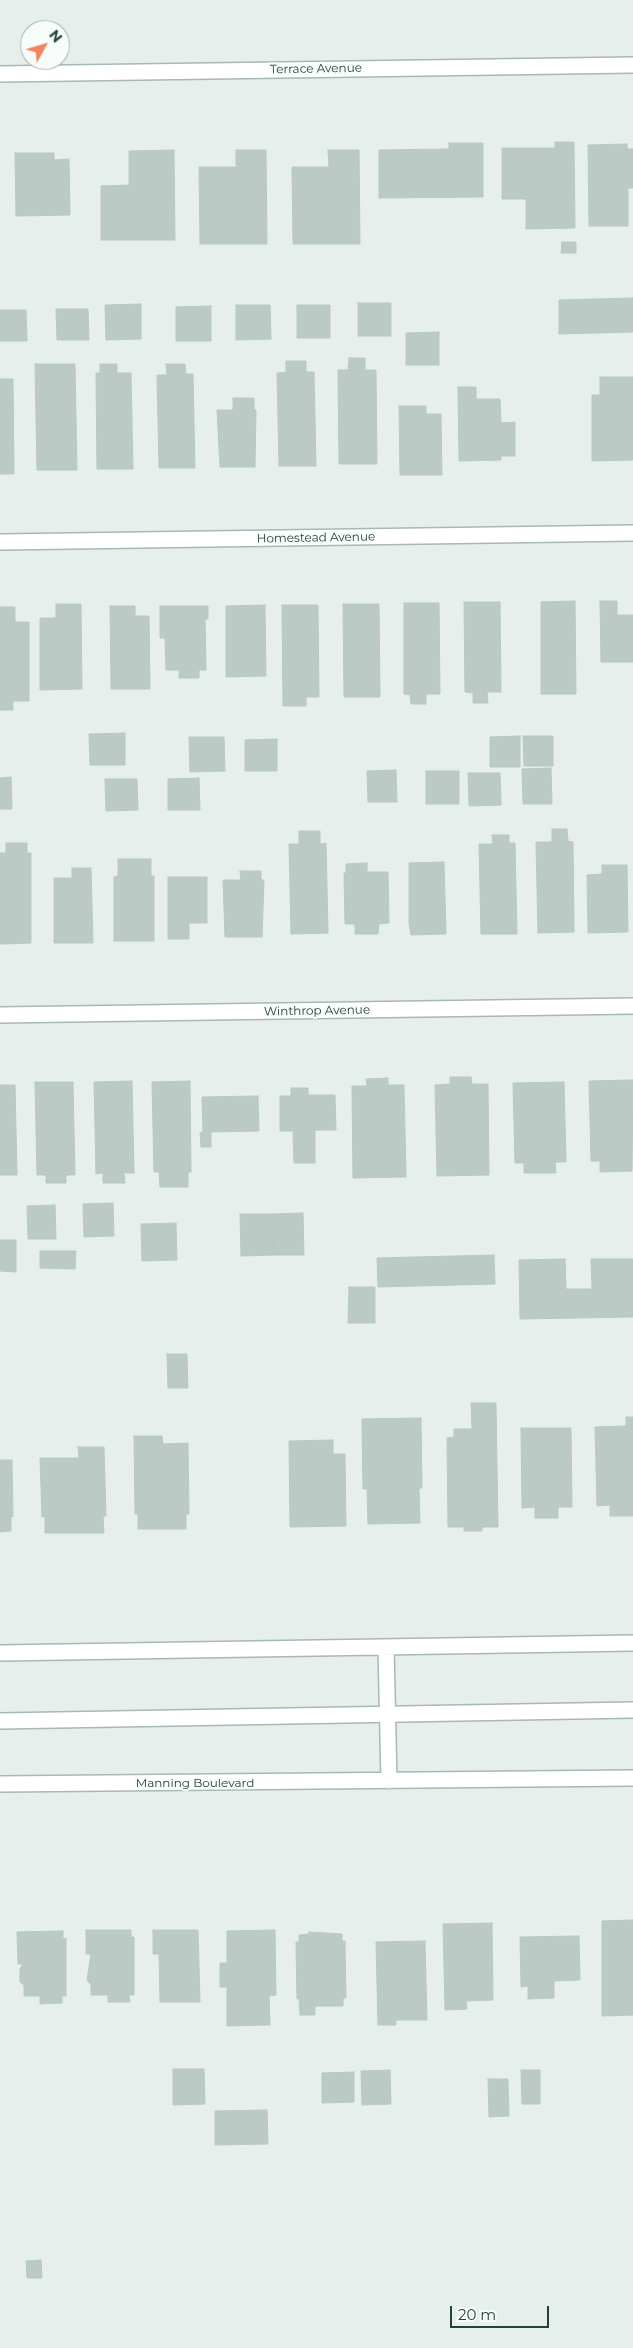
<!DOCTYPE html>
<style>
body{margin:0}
#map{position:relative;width:633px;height:2348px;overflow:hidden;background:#e6efeb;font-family:Montserrat,sans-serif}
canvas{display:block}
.north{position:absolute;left:20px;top:20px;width:50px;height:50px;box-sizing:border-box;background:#f7fbf9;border:1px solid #a3b1ad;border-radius:50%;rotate:51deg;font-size:14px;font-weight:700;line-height:20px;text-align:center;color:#24423a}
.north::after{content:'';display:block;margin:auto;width:18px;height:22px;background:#f4845f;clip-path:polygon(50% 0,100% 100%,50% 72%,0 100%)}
.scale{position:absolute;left:450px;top:2306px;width:99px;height:22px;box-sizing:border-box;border:2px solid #24423a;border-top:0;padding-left:6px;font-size:15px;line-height:18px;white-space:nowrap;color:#24423a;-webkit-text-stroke:4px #f7fbf9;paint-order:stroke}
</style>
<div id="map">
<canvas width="633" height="2348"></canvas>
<div class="north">N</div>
<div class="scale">20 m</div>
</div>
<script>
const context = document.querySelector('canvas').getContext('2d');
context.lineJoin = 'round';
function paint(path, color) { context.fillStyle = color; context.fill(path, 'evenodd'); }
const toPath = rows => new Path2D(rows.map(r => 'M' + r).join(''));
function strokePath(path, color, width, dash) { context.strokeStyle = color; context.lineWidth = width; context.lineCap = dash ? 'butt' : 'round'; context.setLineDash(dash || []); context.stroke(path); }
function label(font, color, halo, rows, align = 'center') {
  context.font = font + ' Montserrat,sans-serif'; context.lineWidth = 4.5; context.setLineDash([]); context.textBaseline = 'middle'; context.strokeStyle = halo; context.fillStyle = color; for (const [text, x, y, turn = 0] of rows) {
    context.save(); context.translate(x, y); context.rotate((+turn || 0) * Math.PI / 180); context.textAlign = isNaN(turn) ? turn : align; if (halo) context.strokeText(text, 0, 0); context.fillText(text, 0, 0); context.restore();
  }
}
const building = toPath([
 [555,142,574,142,575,228,526,229,526,199,502,199,502,148,555,148,555,142],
 [449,143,483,143,483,197,379,198,379,150,449,149,449,143],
 [627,144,627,149,633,149,633,188,628,188,628,226,589,226,588,145,627,144],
 [174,150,175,240,101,240,101,186,129,185,129,151,174,150],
 [236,150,266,150,267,244,200,244,199,167,236,167,236,150],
 [328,150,359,150,360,244,293,244,292,167,329,167,328,150],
 [15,153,54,153,54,160,69,159,70,215,16,216,15,153],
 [562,242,576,242,576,253,561,253,562,242],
 [633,298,633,332,559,334,559,300,633,298],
 [358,303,391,303,391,336,358,336,358,303],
 [141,304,141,339,106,340,105,305,141,304],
 [236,305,270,305,271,339,236,340,236,305],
 [297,305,330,305,330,338,297,338,297,305],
 [211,306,211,341,176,341,176,307,211,306],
 [56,309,88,309,89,340,57,340,56,309],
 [0,310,26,310,27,341,0,341,0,310],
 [439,332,439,365,406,365,406,333,439,332],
 [349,358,365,358,365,370,376,370,377,464,339,464,338,370,348,370,349,358],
 [286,361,306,361,306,372,314,372,316,466,279,466,277,373,286,372,286,361],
 [35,364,75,364,77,470,37,470,35,364],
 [100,364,117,364,117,373,131,373,133,469,97,469,96,373,100,373,100,364],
 [166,364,185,364,186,374,193,374,195,468,159,468,157,375,167,375,166,364],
 [600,377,633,377,633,460,592,461,592,395,600,395,600,377],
 [0,379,13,379,14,474,0,474,0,379],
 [458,387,476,387,476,399,500,399,501,423,515,422,515,456,501,456,501,460,459,461,458,387],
 [233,398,254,398,254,410,256,410,255,467,220,467,217,410,233,410,233,398],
 [399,406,426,406,426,414,441,414,442,475,400,475,399,406],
 [575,601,576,694,541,694,541,602,575,601],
 [600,601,617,601,617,615,633,615,633,662,601,662,600,601],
 [464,602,500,602,501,692,487,692,488,703,473,703,473,693,465,692,464,602],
 [404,603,439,603,440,694,426,694,426,704,411,704,410,695,404,694,404,603],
 [56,604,81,604,82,689,40,690,40,618,56,618,56,604],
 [343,604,379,604,380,697,344,697,343,604],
 [265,605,266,676,226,677,226,606,265,605],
 [282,605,318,605,319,697,306,697,306,706,283,706,282,605],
 [110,606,135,606,135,616,149,616,150,689,111,689,110,606],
 [160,606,208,606,208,619,205,619,206,670,199,670,199,678,179,678,179,670,166,670,165,638,160,638,160,606],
 [0,607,15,607,15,622,29,622,29,701,13,701,13,710,0,710,0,607],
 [125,733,125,765,90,765,89,734,125,733],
 [520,736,520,767,490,767,490,737,520,736],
 [523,736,553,736,553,766,524,766,523,736],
 [189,737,224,737,225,771,190,772,189,737],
 [277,739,277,771,245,771,245,740,277,739],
 [551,768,552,804,523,804,522,769,551,768],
 [396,770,397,802,368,802,367,771,396,770],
 [426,771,459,771,459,804,426,804,426,771],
 [468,773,500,773,501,805,469,806,468,773],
 [11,777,12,809,0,809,0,778,11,777],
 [199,778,200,810,168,810,168,779,199,778],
 [105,779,137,779,138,810,106,811,105,779],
 [552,829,567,829,568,841,573,842,574,932,538,933,536,842,552,842,552,829],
 [299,831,320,831,320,844,326,843,328,933,291,934,289,844,299,844,299,831],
 [492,835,509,835,509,843,515,843,517,934,481,934,479,844,493,844,492,835],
 [6,843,27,843,27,853,31,853,31,943,0,944,0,853,6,853,6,843],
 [118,859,151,859,151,876,154,876,154,941,114,941,114,877,118,876,118,859],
 [444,862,446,934,411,935,409,923,409,863,444,862],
 [367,863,367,872,388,872,389,923,379,924,378,934,355,934,355,924,345,924,344,873,346,873,346,864,367,863],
 [602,865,627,865,628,932,588,933,587,875,602,874,602,865],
 [72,868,91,868,93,943,54,943,54,878,72,878,72,868],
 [240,871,261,871,261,880,264,880,262,937,225,937,223,880,241,880,240,871],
 [168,877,207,877,207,923,189,923,189,939,168,939,168,877],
 [450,1077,471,1077,472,1084,488,1084,489,1175,437,1176,435,1085,450,1084,450,1077],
 [388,1078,388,1085,404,1085,406,1177,353,1178,352,1086,367,1086,366,1079,388,1078],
 [633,1080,632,1171,600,1172,600,1161,591,1161,589,1081,633,1080],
 [132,1081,134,1173,124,1173,125,1183,103,1183,103,1173,96,1174,94,1082,132,1081],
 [190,1081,191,1172,188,1172,188,1187,160,1187,159,1172,154,1172,152,1082,190,1081],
 [35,1082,73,1082,75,1175,66,1175,66,1183,46,1183,46,1175,37,1175,35,1082],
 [564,1082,566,1162,555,1162,556,1173,524,1173,524,1163,515,1163,513,1083,564,1082],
 [0,1085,15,1085,17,1175,0,1175,0,1085],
 [291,1088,308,1088,308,1095,335,1095,336,1130,315,1130,315,1163,294,1163,293,1131,280,1131,280,1096,291,1096,291,1088],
 [258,1096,259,1131,211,1132,211,1147,201,1147,200,1133,203,1132,202,1097,258,1096],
 [113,1203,114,1236,84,1237,83,1204,113,1203],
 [55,1205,56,1239,28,1239,27,1206,55,1205],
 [303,1213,304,1255,273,1255,272,1214,303,1213],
 [240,1214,272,1214,273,1255,241,1256,240,1214],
 [176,1223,177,1260,142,1261,141,1224,176,1223],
 [0,1240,16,1240,16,1272,0,1271,0,1240],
 [40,1251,76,1251,75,1269,40,1268,40,1251],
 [494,1255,495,1284,378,1287,377,1258,494,1255],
 [565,1259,566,1289,592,1289,591,1259,633,1259,633,1317,520,1319,519,1260,565,1259],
 [349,1287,375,1287,375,1323,348,1323,349,1287],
 [167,1354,187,1354,188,1388,168,1388,167,1354],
 [471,1403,496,1403,498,1527,482,1527,482,1531,464,1531,464,1527,448,1527,447,1438,454,1437,454,1429,472,1429,471,1403],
 [626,1417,633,1417,633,1516,610,1516,610,1505,597,1506,595,1427,626,1426,626,1417],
 [421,1418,422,1488,419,1488,420,1523,368,1524,367,1489,363,1489,362,1419,421,1418],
 [521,1428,571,1428,572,1507,558,1507,558,1518,535,1518,535,1507,522,1508,521,1428],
 [134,1436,162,1436,163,1444,188,1443,189,1514,186,1514,186,1529,138,1529,138,1514,135,1514,134,1436],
 [333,1440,333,1454,345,1454,346,1526,290,1527,289,1441,333,1440],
 [78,1447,104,1447,106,1516,103,1516,104,1533,45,1533,45,1516,42,1517,40,1458,79,1458,78,1447],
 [0,1460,12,1460,13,1517,11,1516,11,1531,0,1532,0,1460],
 [633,1920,633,2015,602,2016,602,1921,633,1920],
 [492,1923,493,2000,466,2001,467,2009,445,2010,443,1924,492,1923],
 [86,1930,131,1930,131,1937,134,1937,134,1995,129,1995,130,2002,108,2002,108,1995,91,1995,91,1985,87,1980,91,1954,86,1954,86,1930],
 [153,1930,198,1930,200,2002,160,2002,159,1954,153,1954,153,1930],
 [275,1930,276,1995,269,1996,270,2025,227,2026,227,1987,220,1987,220,1963,227,1963,227,1931,275,1930],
 [63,1931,63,1939,66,1938,66,1996,62,1996,62,2003,40,2004,40,1996,24,1996,24,1985,20,1982,20,1969,23,1964,18,1964,17,1932,63,1931],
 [309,1932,342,1934,342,1941,345,1941,346,1998,343,1998,343,2006,315,2006,315,2015,300,2015,299,1999,297,1999,296,1942,299,1942,299,1935,309,1934,309,1932],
 [579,1936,580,1980,554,1981,554,1998,528,1999,528,1986,521,1987,520,1937,579,1936],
 [425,1941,427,2020,396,2020,396,2025,378,2025,376,1942,425,1941],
 [173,2069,204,2069,205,2104,173,2105,173,2069],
 [390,2070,391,2104,362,2105,361,2071,390,2070],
 [521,2070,540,2070,540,2104,522,2104,521,2070],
 [354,2072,354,2102,322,2103,322,2073,354,2072],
 [488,2079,508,2079,509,2116,489,2117,488,2079],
 [267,2110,268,2144,215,2145,215,2111,267,2110],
 [41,2260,42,2278,27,2278,26,2261,41,2260]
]);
const minor = toPath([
 [0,74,633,65],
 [0,542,633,533],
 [0,1015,633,1006],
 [386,1648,389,1781],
 [0,1653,633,1643],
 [0,1784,633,1778]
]);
const tertiary = toPath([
 [0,1721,633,1710]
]);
const streetNames = [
 ["Terrace Avenue",316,69,-1],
 ["Homestead Avenue",316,538,-1],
 ["Winthrop Avenue",317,1011,-1],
 ["Manning Boulevard",195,1783]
];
paint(building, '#bbcac4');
strokePath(building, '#b8c9c2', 1);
strokePath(minor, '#a8b8b2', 18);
strokePath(tertiary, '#a8b8b2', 18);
strokePath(minor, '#fff', 15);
strokePath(tertiary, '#fff', 15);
label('12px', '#24423a', '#f7fbf9', streetNames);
</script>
